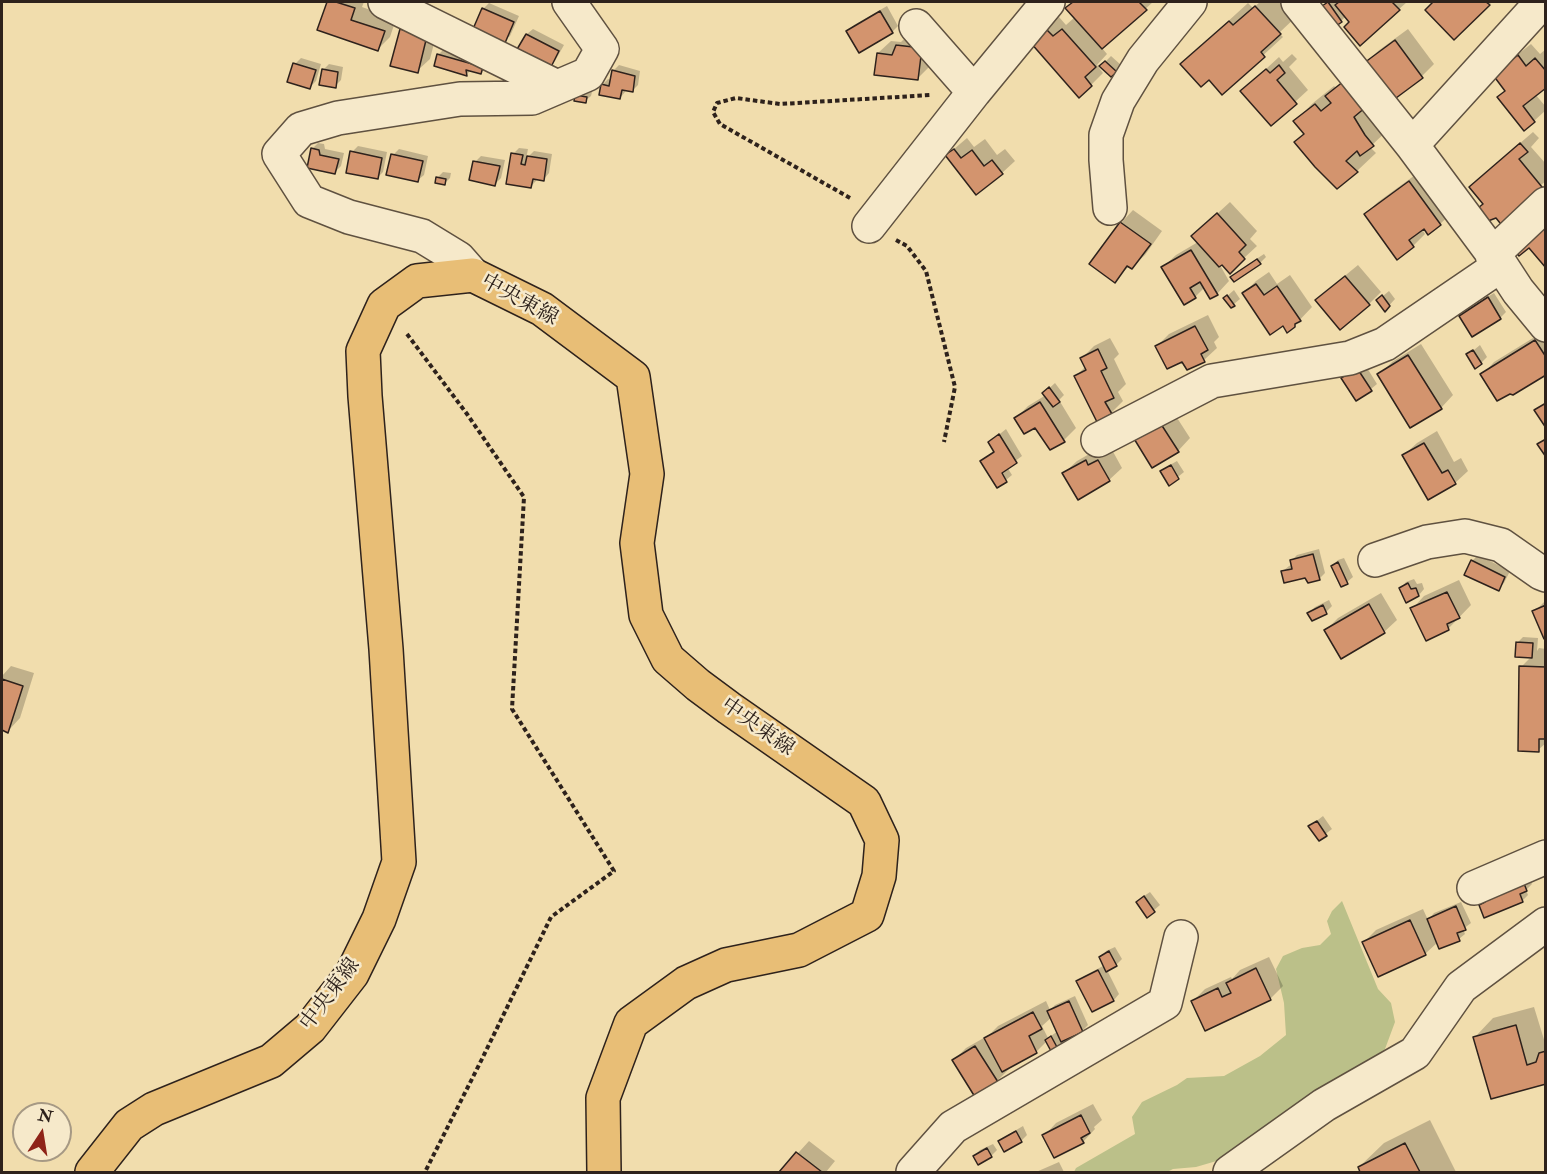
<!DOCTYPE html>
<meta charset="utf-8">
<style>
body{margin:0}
#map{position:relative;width:1547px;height:1174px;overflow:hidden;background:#f1ddad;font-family:"IM FELL Double Pica",serif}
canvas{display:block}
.frame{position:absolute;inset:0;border:3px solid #2e221c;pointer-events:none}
.north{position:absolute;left:12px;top:1102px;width:60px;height:60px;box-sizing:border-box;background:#f6e9ca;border:2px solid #a69984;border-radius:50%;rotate:12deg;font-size:16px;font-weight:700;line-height:24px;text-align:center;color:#2e221c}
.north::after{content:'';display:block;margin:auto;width:21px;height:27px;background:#8f2418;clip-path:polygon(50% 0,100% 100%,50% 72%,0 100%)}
</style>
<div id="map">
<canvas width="1547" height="1174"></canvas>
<div class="frame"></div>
<div class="north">N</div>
</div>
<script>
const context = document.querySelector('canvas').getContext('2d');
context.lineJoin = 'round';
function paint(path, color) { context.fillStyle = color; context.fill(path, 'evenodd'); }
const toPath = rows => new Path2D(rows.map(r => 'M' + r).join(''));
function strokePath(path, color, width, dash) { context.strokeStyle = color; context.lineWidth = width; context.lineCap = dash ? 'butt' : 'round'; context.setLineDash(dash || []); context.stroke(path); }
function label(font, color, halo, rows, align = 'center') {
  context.font = font + ' "IM FELL Double Pica","Noto Serif JP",serif'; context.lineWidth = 5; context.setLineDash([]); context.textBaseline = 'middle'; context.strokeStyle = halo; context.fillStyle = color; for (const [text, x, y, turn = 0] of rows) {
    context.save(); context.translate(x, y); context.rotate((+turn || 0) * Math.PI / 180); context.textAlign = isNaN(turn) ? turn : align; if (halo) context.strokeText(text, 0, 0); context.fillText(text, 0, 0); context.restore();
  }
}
const green = toPath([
 [1342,901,1378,989,1391,1003,1395,1022,1385,1049,1367,1072,1294,1108,1277,1118,1270,1132,1237,1155,1196,1167,1173,1169,1167,1172,1074,1172,1076,1168,1135,1134,1132,1117,1142,1102,1177,1085,1187,1078,1224,1076,1260,1056,1286,1035,1284,1003,1276,969,1283,956,1302,948,1320,945,1331,934,1327,921,1332,911]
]);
const shadow = toPath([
 [328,2,364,2,362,7,396,19,390,37,378,49,319,29],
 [1074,2,1153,2,1102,48,1107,54,1097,65,1103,73,1091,85,1044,30,1059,17,1066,25,1075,17,1067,8],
 [1260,2,1286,2,1298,15,1279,33,1283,37,1222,93,1209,78,1201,46,1248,3,1253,8],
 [1328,2,1337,2,1339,4,1341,2,1407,2,1360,44,1351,21,1346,16,1341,21,1318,10],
 [1435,2,1492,2,1454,38,1427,10],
 [489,3,519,16,510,36,504,41,483,9],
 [887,6,898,26,893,31,860,51,848,31,854,25],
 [414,18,439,24,430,59,417,71,401,30],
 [533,29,564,45,555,61,549,67,527,34],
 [1408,29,1434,64,1422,76,1392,99,1392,126,1370,147,1376,153,1357,171,1337,187,1305,133,1295,121,1313,103,1334,86,1336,88,1346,77,1364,65,1378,51],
 [910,33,934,36,930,66,917,79,878,53,891,41,901,42],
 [1531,44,1540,54,1546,49,1546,86,1535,94,1546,107,1546,110,1534,121,1499,97,1506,90,1507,63],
 [444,49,486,67,480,73,471,70,466,75,438,55],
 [1292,54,1297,59,1289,67,1308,90,1271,124,1242,91,1279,57,1283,62],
 [1111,56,1121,65,1111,75,1101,66],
 [301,58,321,64,316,81,310,87,295,64],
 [329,64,343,67,341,80,335,86,323,70],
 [619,65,640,71,638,85,632,91,626,89,625,92,620,98,602,85,608,79,611,80,613,71],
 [582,90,592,92,591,96,585,101,576,96],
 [1533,132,1539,138,1531,147,1546,164,1546,181,1536,189,1528,206,1485,204,1471,187,1483,175],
 [967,138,974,147,985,139,997,155,1005,149,1015,161,1002,173,976,193,947,155],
 [318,143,324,144,325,149,344,153,341,166,335,172,312,149],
 [358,146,387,152,383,172,377,178,352,152],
 [519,148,528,149,526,159,534,151,552,154,549,173,544,179,537,178,536,181,530,187,513,154],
 [399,149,428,156,424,175,418,180,393,155],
 [481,156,505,160,501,178,495,184,475,162],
 [1422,170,1453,212,1440,224,1422,224,1419,225,1425,234,1413,246,1365,214,1378,202],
 [443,172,451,173,450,178,445,183,437,178],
 [1230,202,1257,231,1250,239,1257,246,1244,258,1222,263,1220,265,1229,281,1217,294,1205,287,1195,297,1163,267,1176,255,1198,242,1206,224],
 [1133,210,1162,231,1145,255,1132,267,1130,265,1115,281,1121,223],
 [1264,254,1266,257,1260,263,1232,277,1238,271],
 [1358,265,1381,292,1369,304,1330,288],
 [1269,272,1277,284,1290,275,1312,307,1294,326,1283,324,1244,293,1256,281],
 [1234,290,1240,299,1234,304,1225,298],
 [1389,291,1395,299,1385,310,1378,300],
 [1494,293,1506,312,1500,318,1461,316,1466,310],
 [1208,315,1219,337,1214,342,1217,348,1204,360,1183,360,1157,346,1169,334],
 [1546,330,1546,373,1482,375,1494,362],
 [1110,338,1119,354,1114,359,1126,384,1118,392,1123,401,1111,413,1076,376,1086,366,1082,358,1094,346],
 [1421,344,1453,395,1441,408,1379,375,1392,362],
 [1480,345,1487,357,1481,363,1468,355],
 [1364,363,1377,384,1371,389,1357,399,1343,378],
 [1055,383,1064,395,1059,400,1076,428,1064,440,1036,426,1016,418,1028,406,1046,395,1044,393],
 [1172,410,1190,438,1178,451,1135,437],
 [1006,429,1022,456,1007,467,1012,475,1006,480,982,461,995,450,990,442],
 [1437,431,1454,462,1461,458,1468,471,1455,483,1404,455,1417,443],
 [1111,448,1122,468,1109,480,1064,473,1077,461,1098,449],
 [1177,461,1184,472,1169,484,1162,472,1168,466],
 [1319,549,1325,573,1319,579,1283,571,1289,566,1292,565,1291,561,1297,555],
 [1478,555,1510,571,1504,583,1498,589,1472,561],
 [1344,558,1353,577,1347,582,1342,585,1333,566,1338,560],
 [1414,579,1417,584,1422,583,1424,589,1419,595,1401,588,1406,582],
 [1459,580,1471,605,1448,629,1412,609,1424,596],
 [1381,593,1397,620,1384,632,1326,630,1338,618],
 [1329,600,1332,606,1326,612,1309,613,1315,607],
 [1546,600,1546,637,1534,612],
 [1523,637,1538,638,1537,651,1539,648,1546,649,1546,743,1538,750,1521,667,1532,656,1517,643],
 [11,666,34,673,20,718,8,731,2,729,2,676],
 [1323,816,1332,829,1319,839,1310,826],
 [1529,876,1532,884,1526,890,1528,895,1522,901,1481,905,1485,901],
 [1150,892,1160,905,1147,916,1144,896],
 [1461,902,1471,923,1463,929,1465,934,1459,939,1438,942,1425,954,1364,942,1376,930,1423,909,1428,920,1434,913],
 [1115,947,1122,959,1116,965,1107,970,1119,994,1114,1000,1093,1010,1078,982,1084,976,1105,965,1101,957,1106,951],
 [1269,957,1283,986,1270,999,1193,1001,1205,989,1231,977,1232,979,1240,970],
 [1075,996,1088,1025,1082,1031,1061,1040,1063,1042,1057,1048,1047,1041,1036,1052,1008,1067,1009,1069,997,1081,954,1060,966,1048,989,1035,998,1026,1046,1001,1050,1010,1055,1005],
 [1052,1017,1058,1031,1048,1038,1042,1026],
 [1534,1007,1546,1046,1546,1082,1475,1037,1493,1018],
 [1093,1104,1102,1120,1094,1127,1095,1129,1083,1142,1044,1136,1056,1123],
 [1430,1120,1456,1172,1362,1172,1359,1167,1384,1143],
 [1023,1126,1027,1135,1021,1141,1000,1142,1006,1136],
 [809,1141,835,1161,826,1172,781,1172],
 [993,1144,997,1150,991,1156,974,1156,980,1150],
 [1059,1162,1064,1172,1036,1172]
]);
const building = toPath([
 [327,2,336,2,355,8,351,20,385,31,378,51,317,30,327,2],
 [1073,2,1139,2,1147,10,1102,49,1065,8,1073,2],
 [1328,2,1342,22,1330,30,1316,10,1328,2],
 [1339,2,1392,2,1400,10,1360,46,1344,27,1349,22,1335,5,1339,2],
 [1433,2,1486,2,1490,5,1454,40,1425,10,1433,2],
 [1255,6,1281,34,1261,52,1265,57,1222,95,1209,80,1201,87,1180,64,1229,21,1233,25,1255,6],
 [482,8,514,22,505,43,473,29,482,8],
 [880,11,893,33,859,53,846,31,880,11],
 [400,29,427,36,418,73,390,66,400,29],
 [1046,29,1053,36,1062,29,1096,67,1085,77,1092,86,1079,98,1030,42,1046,29],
 [526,34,559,51,550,69,516,51,526,34],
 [1395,40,1423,78,1392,101,1364,63,1395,40],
 [896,45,922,48,918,80,874,75,877,53,892,55,896,45],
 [437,54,483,67,481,74,466,70,467,76,434,66,437,54],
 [1518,55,1526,66,1535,58,1546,71,1546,88,1523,106,1535,122,1524,131,1497,97,1505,91,1493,75,1518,55],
 [1105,61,1117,72,1111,77,1099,66,1105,61],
 [293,63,316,70,310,89,287,82,293,63],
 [1279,65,1285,73,1277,80,1297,104,1271,126,1240,91,1266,69,1270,73,1279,65],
 [322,69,338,72,336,88,319,85,322,69],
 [612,70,635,76,633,92,622,90,620,99,599,95,601,84,609,86,612,70],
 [1344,81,1366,107,1354,117,1365,135,1374,146,1360,156,1357,151,1346,161,1358,172,1337,189,1315,167,1294,142,1304,134,1293,121,1315,104,1321,111,1331,103,1325,96,1344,81],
 [575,95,587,97,586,103,574,101,575,95],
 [1520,143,1528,152,1519,159,1542,187,1524,202,1529,207,1504,228,1496,218,1488,221,1478,208,1483,204,1469,187,1520,143],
 [311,148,319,150,320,155,339,159,335,174,307,168,311,148],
 [954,149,961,158,972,150,984,166,992,160,1003,174,976,195,945,155,954,149],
 [350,151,382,158,378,179,346,173,350,151],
 [511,153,523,155,521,164,525,165,527,156,547,159,544,181,533,179,531,188,506,184,511,153],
 [391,154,423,161,418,182,386,175,391,154],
 [473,161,500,166,495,186,469,180,473,161],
 [436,177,446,179,445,185,435,183,436,177],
 [1409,181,1441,225,1428,235,1424,229,1409,240,1414,247,1397,260,1364,214,1409,181],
 [1217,213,1246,245,1239,252,1245,259,1230,274,1222,265,1219,267,1191,236,1217,213],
 [1546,217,1546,268,1529,248,1519,256,1509,244,1546,217],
 [1120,222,1151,244,1132,269,1127,266,1115,283,1089,264,1120,222],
 [1191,250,1218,295,1210,299,1200,282,1190,288,1196,298,1184,305,1161,267,1191,250],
 [1257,259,1261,264,1234,282,1230,277,1257,259],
 [1345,276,1370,305,1340,330,1315,300,1345,276],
 [1256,284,1264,295,1277,286,1301,321,1295,324,1295,327,1287,333,1283,326,1270,335,1242,293,1256,284],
 [1227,295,1235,306,1231,308,1223,298,1227,295],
 [1382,295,1390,306,1385,312,1376,300,1382,295],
 [1488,297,1501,319,1472,337,1459,316,1488,297],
 [1195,326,1208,350,1201,354,1205,362,1187,370,1182,362,1167,369,1155,346,1195,326],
 [1535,340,1546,357,1546,375,1513,395,1510,394,1497,401,1480,374,1535,340],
 [1098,349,1107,368,1101,371,1114,398,1105,402,1112,414,1097,422,1074,376,1086,370,1080,358,1098,349],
 [1473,350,1482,364,1475,369,1466,354,1473,350],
 [1408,355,1442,409,1410,428,1377,374,1408,355],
 [1357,368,1372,391,1356,401,1341,378,1357,368],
 [1049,387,1060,402,1053,407,1042,393,1049,387],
 [1040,402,1065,442,1050,450,1035,428,1024,434,1014,418,1040,402],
 [1546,403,1546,428,1534,410,1546,403],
 [1159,421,1179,452,1152,468,1133,437,1159,421],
 [999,434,1017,463,1002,473,1007,482,997,488,980,461,994,452,988,442,999,434],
 [1546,439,1546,457,1537,444,1546,439],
 [1424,443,1442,473,1448,470,1456,484,1428,500,1402,455,1424,443],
 [1086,460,1088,465,1098,460,1110,481,1078,500,1062,473,1086,460],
 [1171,465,1179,479,1169,486,1160,471,1171,465],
 [1313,554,1320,580,1308,583,1305,578,1284,583,1281,571,1292,569,1290,560,1313,554],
 [1471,560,1505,577,1499,591,1464,575,1471,560],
 [1338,562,1348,584,1341,587,1331,566,1338,562],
 [1408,583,1411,589,1416,588,1419,596,1406,603,1399,588,1408,583],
 [1447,592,1460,618,1447,624,1449,630,1426,641,1410,608,1447,592],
 [1369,604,1385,633,1341,659,1324,630,1369,604],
 [1323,605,1327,614,1312,621,1307,613,1323,605],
 [1546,605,1546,639,1544,639,1532,611,1546,605],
 [1516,642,1533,643,1532,658,1515,657,1516,642],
 [1519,666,1546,667,1546,739,1539,739,1539,752,1518,751,1519,666],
 [2,679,23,686,8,733,2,730,2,679],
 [1317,821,1327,836,1319,841,1308,826,1317,821],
 [1523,881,1527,891,1520,894,1523,902,1484,918,1479,905,1485,902,1482,898,1523,881],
 [1144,896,1155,912,1147,918,1136,902,1144,896],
 [1456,906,1466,930,1457,933,1460,941,1439,949,1427,919,1456,906],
 [1410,920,1426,955,1378,977,1362,942,1410,920],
 [1109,951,1117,966,1106,972,1099,957,1109,951],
 [1256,968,1271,1000,1205,1031,1191,1001,1218,988,1222,997,1231,993,1226,983,1256,968],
 [1098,970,1114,1001,1092,1012,1076,981,1098,970],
 [1069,1001,1083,1032,1061,1042,1047,1011,1069,1001],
 [1033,1012,1042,1029,1029,1036,1037,1053,1002,1072,984,1038,1033,1012],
 [1516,1025,1527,1065,1536,1062,1539,1053,1546,1051,1546,1084,1491,1099,1473,1037,1516,1025],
 [1051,1036,1058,1049,1052,1053,1045,1040,1051,1036],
 [975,1046,998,1082,975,1097,952,1060,975,1046],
 [1081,1115,1090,1133,1081,1138,1084,1143,1054,1158,1042,1135,1081,1115],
 [1016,1131,1022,1142,1004,1152,998,1141,1016,1131],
 [1405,1143,1420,1172,1360,1172,1358,1167,1405,1143],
 [987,1148,992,1157,978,1165,973,1156,987,1148],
 [796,1152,822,1172,779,1172,796,1152]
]);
const path = toPath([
 [850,198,720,124,713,112,717,103,736,98,780,104,931,95],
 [896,240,907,246,926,271,955,387,944,442],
 [407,334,467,414,524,497,512,709,614,871,551,917,482,1059,425,1172]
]);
const minor = toPath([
 [385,2,557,87],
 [1298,2,1412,145,1501,265,1518,291,1546,325],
 [916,26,974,92],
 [1412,145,1542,2],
 [1110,208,1106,160,1106,135,1118,101,1143,60,1190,2],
 [869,226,974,92,1048,2],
 [1492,255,1546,204],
 [473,275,458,258,422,236,349,217,309,201,279,154,301,129,338,118,460,99,532,98,588,74,602,49,569,2],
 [1098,440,1212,381,1350,358,1385,344,1501,265],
 [1375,560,1427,542,1465,536,1501,545,1541,573,1546,575],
 [1474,888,1546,857],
 [913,1172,953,1127,1165,1003,1181,937],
 [1230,1172,1324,1105,1415,1053,1461,987,1546,924]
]);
const major = toPath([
 [92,1172,129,1125,154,1109,271,1061,310,1028,352,974,379,919,399,862,386,649,365,396,363,351,384,305,417,281,473,275,542,309,633,377,647,474,637,543,646,615,668,659,698,685,729,708,864,802,882,840,879,876,867,915,799,950,726,965,686,983,631,1023,603,1098,604,1172]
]);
const streetNames = [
 ["中央東線",519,301,29],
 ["中央東線",757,728,35],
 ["中央東線",331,995,-53]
];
paint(green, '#bbc089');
paint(shadow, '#0003');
paint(building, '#d3946e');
strokePath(building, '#2e221c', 1.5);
strokePath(minor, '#5f5140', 36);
strokePath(major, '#2e221c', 36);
strokePath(path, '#2e221c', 4, [4.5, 3]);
strokePath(minor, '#f6e9ca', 33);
strokePath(major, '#e8be76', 33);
label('21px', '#2e221c', '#f6e9ca', streetNames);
</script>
